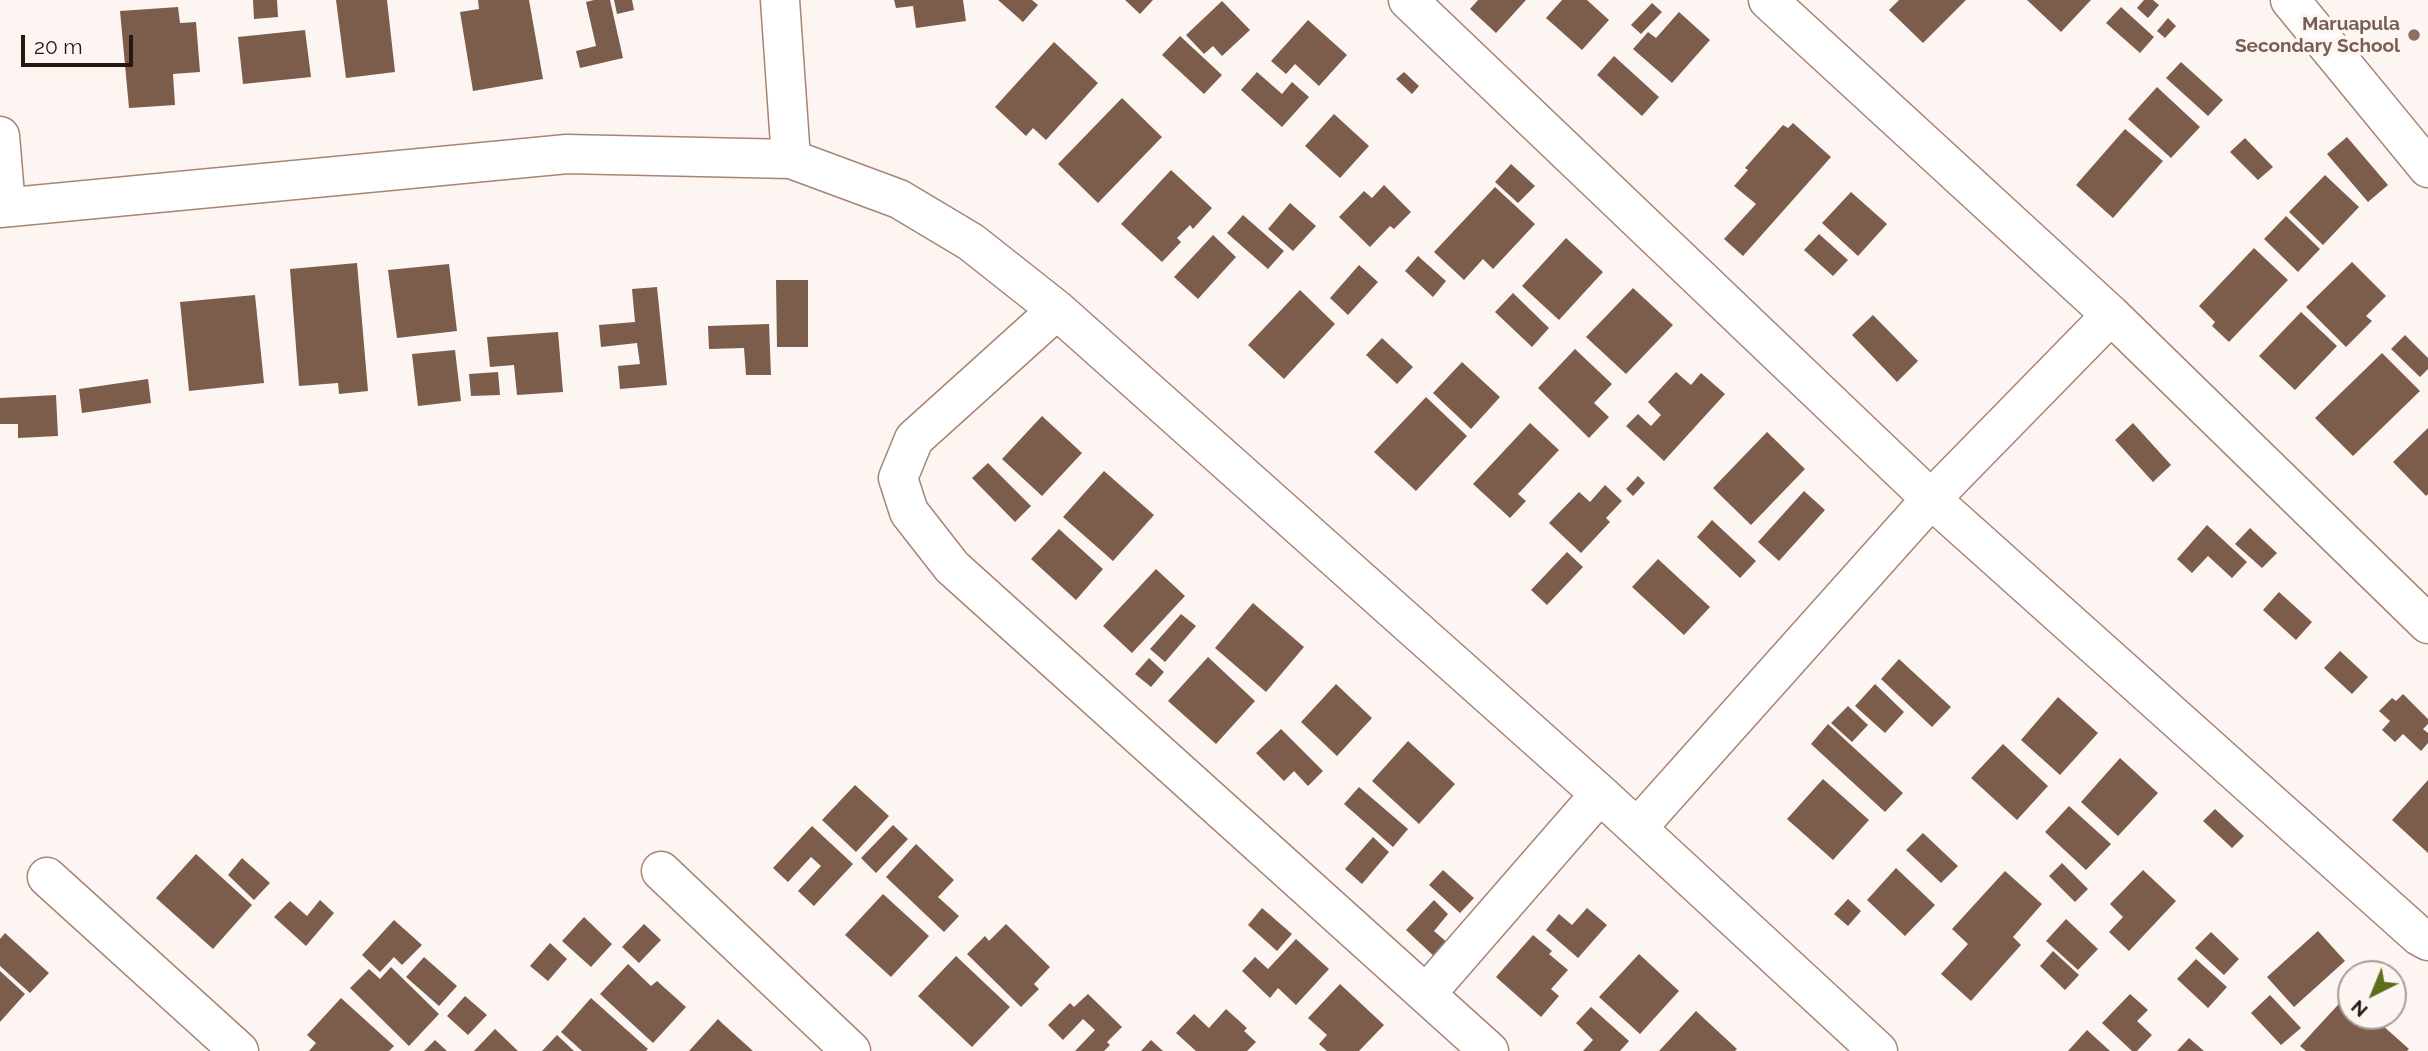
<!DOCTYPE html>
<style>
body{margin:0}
#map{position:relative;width:2428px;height:1051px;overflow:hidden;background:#fdf5f1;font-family:Raleway,sans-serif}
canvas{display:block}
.north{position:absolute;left:2337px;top:960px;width:70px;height:70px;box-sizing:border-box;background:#fdf5f1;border:2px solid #a79d98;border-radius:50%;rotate:223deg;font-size:19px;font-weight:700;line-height:28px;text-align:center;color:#261912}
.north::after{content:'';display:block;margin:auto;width:24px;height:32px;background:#5d6e1b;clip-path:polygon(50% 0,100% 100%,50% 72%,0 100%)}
.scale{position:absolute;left:21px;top:35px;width:112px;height:32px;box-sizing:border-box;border:4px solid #261912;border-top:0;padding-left:9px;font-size:21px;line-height:24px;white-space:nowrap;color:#261912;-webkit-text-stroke:5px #fdf5f1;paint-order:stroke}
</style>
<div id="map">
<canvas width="2428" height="1051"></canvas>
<div class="north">N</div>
<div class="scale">20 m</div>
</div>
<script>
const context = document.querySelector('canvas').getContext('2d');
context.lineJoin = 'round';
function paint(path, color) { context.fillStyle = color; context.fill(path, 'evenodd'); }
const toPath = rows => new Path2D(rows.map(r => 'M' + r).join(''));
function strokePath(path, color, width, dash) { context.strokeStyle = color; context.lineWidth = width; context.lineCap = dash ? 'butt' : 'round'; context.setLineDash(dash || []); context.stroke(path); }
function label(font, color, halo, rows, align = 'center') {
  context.font = font + ' Raleway,sans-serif'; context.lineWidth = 7; context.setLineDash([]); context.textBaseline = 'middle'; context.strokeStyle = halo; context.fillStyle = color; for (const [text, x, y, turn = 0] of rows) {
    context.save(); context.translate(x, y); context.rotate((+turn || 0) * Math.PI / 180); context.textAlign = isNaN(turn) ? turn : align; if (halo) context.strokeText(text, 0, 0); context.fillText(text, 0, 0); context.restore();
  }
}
const building = toPath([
 [253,0,277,0,278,17,254,19],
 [336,0,387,0,395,72,346,78],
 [478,0,529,0,543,79,473,91,460,12,479,9],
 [594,0,610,0,623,58,580,68,576,51,596,46,586,2],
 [614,0,632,0,634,10,617,14],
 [894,0,963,0,966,21,916,28,913,6,896,8],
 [998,0,1032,0,1038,5,1023,22],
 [1125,0,1153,0,1140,14],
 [1478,0,1526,0,1496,33,1470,9],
 [1562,0,1587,0,1609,20,1582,50,1546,18],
 [1899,0,1966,0,1923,43,1889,10],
 [2027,0,2091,0,2061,32],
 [2144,0,2153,0,2159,5,2148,18,2137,8],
 [1222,1,1250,30,1222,56,1213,46,1204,54,1186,35],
 [1652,3,1662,12,1641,34,1631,25],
 [178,7,180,23,196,22,200,72,173,74,175,105,129,108,120,11],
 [2121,7,2154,37,2140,53,2106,23],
 [1679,12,1710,40,1672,83,1633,49,1648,32,1656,38],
 [2168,18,2176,26,2165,38,2157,31],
 [1308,20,1347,55,1319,86,1295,64,1286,74,1271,61],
 [305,30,311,77,243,84,238,37],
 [1180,36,1222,75,1204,94,1162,55],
 [1054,42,1098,83,1046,140,1033,128,1026,136,995,107],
 [1614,56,1659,97,1642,116,1597,75],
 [2181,62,2223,100,2208,116,2166,78],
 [1257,72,1282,94,1292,82,1309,97,1282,127,1241,90],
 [1404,72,1419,86,1412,94,1396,79],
 [2157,87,2200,127,2171,158,2128,119],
 [1122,98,1162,137,1098,203,1058,164],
 [1334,114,1369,146,1340,178,1305,146],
 [1793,123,1831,157,1743,256,1724,239,1756,204,1734,186,1748,170,1745,168,1783,125,1788,128],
 [2125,129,2163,161,2113,218,2076,185],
 [2347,137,2388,185,2368,202,2327,154],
 [2245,138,2273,167,2258,180,2230,152],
 [1511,164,1535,186,1518,203,1495,182],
 [1171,170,1212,208,1193,229,1190,225,1177,238,1181,242,1162,262,1121,224],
 [2325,175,2359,207,2323,245,2289,212],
 [1384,185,1411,212,1394,229,1390,226,1370,247,1339,217,1364,191,1372,198],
 [1495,187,1535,224,1493,269,1483,259,1464,280,1434,252],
 [1851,192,1887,224,1858,256,1822,223],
 [1290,203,1316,226,1293,251,1268,229],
 [1243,215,1284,251,1268,269,1227,233],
 [2286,216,2320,249,2298,272,2264,239],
 [1819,234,1848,260,1833,276,1804,250],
 [1213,235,1236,257,1198,299,1174,277],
 [1566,238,1603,272,1559,320,1522,286],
 [2254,248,2288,280,2229,342,2212,326,2215,322,2199,306],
 [1418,256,1446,281,1433,297,1405,271],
 [2352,262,2386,296,2366,316,2372,321,2346,347,2306,307],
 [357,263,368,391,339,394,338,383,299,386,290,269],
 [449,264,457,331,397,338,388,270],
 [1359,265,1378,282,1348,315,1330,298],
 [776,280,808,280,808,347,777,347],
 [657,287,667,385,620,389,618,366,640,364,637,343,601,347,599,325,635,322,632,289],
 [1633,288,1673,325,1626,374,1586,337],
 [1300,290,1335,324,1284,379,1248,345],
 [1513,293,1549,328,1532,347,1495,312],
 [255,295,264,383,189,391,180,302],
 [2301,312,2337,346,2295,390,2259,356],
 [1873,315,1918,361,1897,382,1852,335],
 [769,324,771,375,746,375,744,348,709,349,708,326],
 [558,332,563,392,517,395,514,365,490,367,487,337],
 [2405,335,2428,358,2428,369,2420,377,2391,349],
 [1382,338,1413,367,1397,384,1366,355],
 [1575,349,1612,384,1594,403,1609,417,1589,438,1538,388],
 [455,350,461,401,418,406,412,354],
 [2382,353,2420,391,2353,456,2315,418],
 [1462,362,1500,397,1471,429,1433,393],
 [498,372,500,395,471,396,469,374],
 [1676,372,1691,385,1701,373,1725,394,1664,461,1626,426,1638,414,1651,426,1661,415,1648,402],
 [148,379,151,403,82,413,79,389],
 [56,395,58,436,18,438,18,424,0,424,0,398],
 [1426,397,1467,436,1416,491,1374,452],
 [1042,416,1082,453,1042,496,1002,459],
 [1530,423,1559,450,1518,494,1526,501,1510,518,1473,484],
 [2133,423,2171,465,2153,482,2115,440],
 [2428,428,2428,494,2426,496,2393,462],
 [1767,432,1805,469,1751,525,1713,488],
 [988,463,1031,506,1015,522,972,478],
 [1104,471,1154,515,1113,561,1063,517],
 [1638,476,1645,483,1633,496,1626,489],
 [1605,485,1622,501,1606,518,1610,522,1581,553,1549,523,1579,492,1590,502],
 [1804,491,1825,510,1779,561,1758,542],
 [1712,520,1756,561,1740,578,1697,537],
 [2207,525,2247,562,2232,578,2208,556,2192,573,2177,559],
 [2250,528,2277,553,2262,568,2235,544],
 [1059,529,1103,569,1076,600,1031,559],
 [1567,552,1583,567,1547,605,1531,590],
 [1658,559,1710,607,1684,635,1632,587],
 [1156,569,1185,596,1132,653,1103,626],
 [2279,592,2312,622,2296,640,2263,610],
 [1253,603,1304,647,1266,692,1215,648],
 [1181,614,1196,626,1165,662,1150,649],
 [2340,651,2368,677,2352,694,2324,668],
 [1208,657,1255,701,1216,744,1168,701],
 [1149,658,1164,672,1151,687,1135,674],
 [1899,659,1951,707,1932,727,1881,679],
 [1336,684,1372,718,1337,756,1301,722],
 [1875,684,1904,712,1885,733,1855,706],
 [2403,694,2428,719,2428,724,2423,729,2428,733,2428,743,2421,751,2403,734,2395,742,2382,730,2390,721,2379,711,2392,698,2396,701],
 [2058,697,2098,733,2060,775,2021,740],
 [1848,706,1868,725,1852,742,1831,723],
 [1828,724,1903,793,1885,812,1811,744],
 [1281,729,1323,771,1308,786,1294,771,1284,781,1256,753],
 [1408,741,1455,784,1419,824,1372,781],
 [2003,744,2048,786,2017,820,1971,778],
 [2120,758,2158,793,2118,836,2081,802],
 [1823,779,1869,820,1833,860,1787,819],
 [2428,780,2428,853,2392,820],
 [855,785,889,816,856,852,822,820],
 [1359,787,1408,829,1393,847,1344,804],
 [2069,806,2111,844,2086,870,2045,832],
 [2215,809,2244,836,2232,848,2203,821],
 [893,825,908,839,876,873,861,858],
 [812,826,853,864,814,906,798,891,821,866,811,857,788,882,773,868],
 [1923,833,1958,866,1941,883,1906,850],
 [1373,837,1389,852,1362,884,1345,869],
 [916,844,954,880,938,897,959,916,944,932,886,877],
 [196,854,252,905,213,949,156,898],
 [242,858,270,883,254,900,228,875],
 [2062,863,2088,889,2075,902,2049,876],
 [1896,868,1935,905,1905,936,1867,900],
 [1443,870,1474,898,1460,913,1429,885],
 [2143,870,2176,901,2129,951,2109,932,2123,917,2110,904],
 [2005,871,2042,904,2013,937,2021,945,1971,1001,1941,974,1968,944,1952,929],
 [883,894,929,936,891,977,845,935],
 [1848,899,1861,911,1848,926,1834,914],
 [320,900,334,913,306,946,274,917,290,901,307,916],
 [1434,900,1448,914,1434,931,1449,944,1436,958,1406,930],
 [1262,908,1292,934,1277,951,1248,925],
 [1587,908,1607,925,1578,958,1546,930,1559,914,1572,925],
 [584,917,612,944,591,967,562,941],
 [2066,919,2098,949,2078,970,2046,941],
 [394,920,422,945,402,965,394,957,380,972,362,955],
 [644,924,661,940,639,963,622,947],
 [1006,924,1050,967,1034,984,1039,989,1021,1007,967,954,985,936,989,941],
 [2318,931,2345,961,2294,1007,2267,977],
 [2211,932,2239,959,2224,975,2195,948],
 [5,933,49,973,30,993,0,966,0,939],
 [1533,935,1552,951,1549,954,1568,970,1551,989,1559,996,1541,1017,1496,977],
 [1296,939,1329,969,1296,1005,1278,988,1270,998,1242,971,1255,957,1268,969],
 [550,943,567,959,548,981,530,966],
 [2053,951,2079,975,2065,990,2040,966],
 [1639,954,1679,991,1640,1034,1599,997],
 [956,956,1010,1007,972,1047,918,996],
 [424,957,457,986,439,1006,406,977],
 [2196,959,2227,987,2208,1008,2177,979],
 [628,964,651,986,657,981,686,1007,653,1043,600,994],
 [391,967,439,1014,409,1046,350,988,369,969,380,979],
 [0,971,25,994,0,1022],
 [1340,984,1384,1025,1359,1051,1327,1051,1319,1044,1327,1035,1308,1018],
 [1088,994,1122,1027,1107,1042,1110,1045,1104,1051,1075,1051,1095,1030,1083,1019,1063,1040,1048,1025,1070,1003,1074,1007],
 [2130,994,2148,1010,2137,1021,2152,1035,2137,1051,2132,1051,2102,1023],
 [2348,994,2351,997,2351,1016,2372,1016,2409,1049,2407,1051,2306,1051,2300,1046],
 [2270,995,2301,1028,2281,1045,2251,1013],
 [465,996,487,1015,468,1035,447,1016],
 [341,998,394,1046,389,1051,309,1051,316,1043,307,1035],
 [591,998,648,1049,646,1051,582,1051,561,1032],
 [1591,1007,1629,1041,1620,1051,1583,1051,1593,1040,1576,1023],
 [1226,1009,1247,1028,1244,1031,1256,1042,1247,1051,1196,1051,1176,1033,1194,1014,1209,1028],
 [1696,1011,1737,1049,1735,1051,1659,1051],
 [718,1019,723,1024,753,1051,689,1051],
 [495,1029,518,1051,474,1051],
 [2087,1030,2110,1051,2068,1051],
 [557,1035,574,1051,542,1051],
 [2189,1038,2204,1051,2177,1051],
 [435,1040,447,1051,424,1051],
 [1151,1040,1163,1051,1141,1051]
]);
const minor = toPath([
 [780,0,791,159],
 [1408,0,1931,499,2419,936,2428,941],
 [1768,0,2111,315,2428,624],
 [0,136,6,207],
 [0,208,567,154,791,159,899,199,971,242,1057,310,1600,794,1878,1051],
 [1057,310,914,439,898,478,909,512,952,567,1489,1051],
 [1637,828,1931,499,2111,315],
 [661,871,851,1051],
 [47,877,239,1051],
 [1426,994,1600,794]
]);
const tertiary = toPath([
 [2290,0,2428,168]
]);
const markers = [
 [2414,35,7,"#8d6e63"]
];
const educationNames = [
 ["Maruapula",2400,24],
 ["Secondary School",2400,46]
];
paint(building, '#7c5d4b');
strokePath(minor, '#a68572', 41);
strokePath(tertiary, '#a68572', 41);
strokePath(minor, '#fff', 38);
strokePath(tertiary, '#fff', 38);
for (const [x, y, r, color] of markers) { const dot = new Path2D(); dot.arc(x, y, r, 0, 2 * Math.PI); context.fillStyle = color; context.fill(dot); strokePath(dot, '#fdf5f1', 2.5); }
label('bold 19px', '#785e54', '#fdf5f1', educationNames, 'right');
</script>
